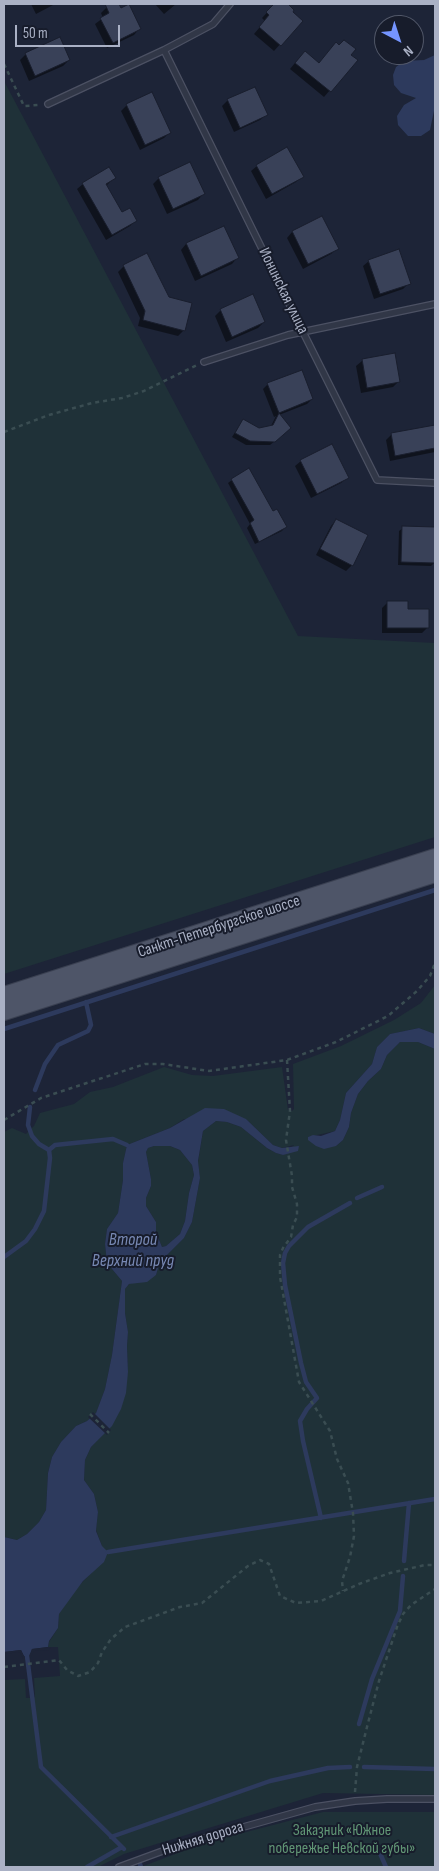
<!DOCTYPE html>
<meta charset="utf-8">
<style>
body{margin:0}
#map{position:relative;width:439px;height:1871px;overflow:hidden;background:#1d2437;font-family:"Sofia Sans Condensed",sans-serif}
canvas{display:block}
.frame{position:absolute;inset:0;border:5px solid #aab1c5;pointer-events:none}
.north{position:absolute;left:374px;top:15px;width:50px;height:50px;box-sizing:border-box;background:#171c2b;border:1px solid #525869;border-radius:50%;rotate:140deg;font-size:14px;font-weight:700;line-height:20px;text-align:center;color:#aab1c5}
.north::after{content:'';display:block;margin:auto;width:18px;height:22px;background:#7595ff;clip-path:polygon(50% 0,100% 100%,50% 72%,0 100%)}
.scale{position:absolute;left:15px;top:25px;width:105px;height:22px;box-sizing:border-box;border:2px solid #aab1c5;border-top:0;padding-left:6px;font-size:15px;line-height:18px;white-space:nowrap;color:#aab1c5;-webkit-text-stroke:4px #171c2b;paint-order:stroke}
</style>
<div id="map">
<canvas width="439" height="1871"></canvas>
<div class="frame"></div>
<div class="north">N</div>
<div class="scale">50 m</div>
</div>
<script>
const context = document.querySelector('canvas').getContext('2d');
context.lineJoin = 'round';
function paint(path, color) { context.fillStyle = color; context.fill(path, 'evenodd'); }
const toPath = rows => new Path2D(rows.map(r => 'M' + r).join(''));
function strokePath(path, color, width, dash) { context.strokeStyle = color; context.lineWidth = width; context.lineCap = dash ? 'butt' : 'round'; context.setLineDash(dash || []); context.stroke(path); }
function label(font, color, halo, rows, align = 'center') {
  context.font = font + ' "Sofia Sans Condensed",sans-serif'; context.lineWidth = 4; context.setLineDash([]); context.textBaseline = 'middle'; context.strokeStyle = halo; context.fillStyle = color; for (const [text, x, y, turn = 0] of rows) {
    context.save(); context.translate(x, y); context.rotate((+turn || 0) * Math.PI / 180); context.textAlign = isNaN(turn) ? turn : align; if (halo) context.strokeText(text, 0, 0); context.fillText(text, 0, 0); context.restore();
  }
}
const green = toPath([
 [4,81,298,636,435,643,435,837,4,974],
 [435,985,435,1034,419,1028,390,1034,377,1047,372,1064,346,1093,340,1120,335,1131,308,1137,336,1146,343,1140,349,1127,351,1113,358,1094,368,1081,381,1069,387,1055,400,1042,418,1042,435,1049,435,1795,323,1793,124,1854,98,1867,4,1867,4,1680,25,1679,26,1698,29,1698,35,1697,34,1678,60,1676,58,1647,48,1647,49,1642,58,1628,59,1614,73,1592,93,1571,102,1546,96,1530,98,1512,94,1494,84,1480,85,1460,91,1447,112,1425,128,1372,127,1346,128,1332,125,1313,125,1289,129,1284,156,1275,160,1262,184,1238,192,1222,200,1178,198,1162,203,1131,216,1121,227,1122,241,1127,267,1148,276,1153,283,1155,294,1145,282,1148,273,1145,246,1119,184,1119,170,1128,127,1145,123,1163,123,1180,118,1213,107,1229,105,1244,107,1263,122,1281,112,1355,105,1389,96,1413,87,1421,76,1426,61,1442,52,1457,48,1473,46,1510,39,1522,27,1534,17,1540,4,1537,4,1132,12,1128,26,1134,34,1126,40,1113,74,1104,90,1092,113,1087,164,1067,192,1075,213,1076,282,1067,288,1110,292,1111,294,1109,293,1064,341,1046,394,1020,421,1003],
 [154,1146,170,1146,180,1150,192,1165,194,1175,189,1193,185,1221,180,1234,166,1246,162,1247,156,1232,156,1222,146,1206,146,1198,151,1186,151,1179,146,1152,148,1148],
 [323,1812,435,1812,435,1867,141,1867,204,1843]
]);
const water = toPath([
 [435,55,435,106,430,130,421,136,408,136,398,125,397,116,404,105,416,98,401,93,394,85,393,75,396,67,404,61,424,60],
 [419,1028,435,1034,435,1049,418,1042,400,1042,387,1055,381,1069,368,1081,358,1094,351,1113,349,1127,343,1140,336,1146,324,1149,316,1146,308,1140,308,1137,313,1135,321,1136,335,1131,340,1120,346,1093,372,1064,377,1047,390,1034],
 [205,1108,224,1109,246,1119,273,1145,282,1148,299,1146,298,1151,283,1155,276,1153,267,1148,241,1127,227,1122,216,1121,203,1131,198,1161,200,1178,192,1222,184,1238,160,1262,156,1275,147,1282,129,1284,125,1289,125,1313,128,1332,127,1346,128,1372,126,1393,121,1409,112,1426,91,1447,85,1460,84,1480,94,1494,98,1512,96,1531,102,1546,108,1552,104,1562,83,1581,59,1614,58,1628,49,1641,48,1647,32,1649,30,1656,24,1656,21,1650,4,1652,4,1537,17,1540,27,1534,39,1522,46,1510,48,1473,52,1457,61,1442,76,1426,87,1421,96,1413,105,1389,112,1355,122,1281,107,1263,105,1244,107,1229,118,1213,123,1180,123,1163,127,1145,170,1128],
 [154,1146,170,1146,180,1150,192,1165,194,1175,189,1193,185,1221,180,1234,166,1246,162,1247,156,1232,156,1222,146,1206,146,1198,151,1186,151,1179,146,1152,148,1148]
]);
const pier = toPath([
 [93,1412,111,1430,107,1435,88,1417],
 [48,1647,51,1647,49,1650,34,1651,30,1659,23,1659,20,1652,4,1654,4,1652,21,1650,24,1656,29,1656,32,1649]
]);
const shadow = toPath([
 [31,4,55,4,36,14],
 [114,4,118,4,121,9,139,29,134,35,107,48,95,24,103,18,101,13,107,7],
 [155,4,176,4,164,14],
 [275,4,286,4,293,10,291,12,301,21,274,51,254,34,265,21,262,18],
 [26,54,69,60,63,66,29,81,20,60],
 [350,55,356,60,324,97,290,69,299,58,319,64],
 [228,100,266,115,260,120,234,132,222,106],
 [127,105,169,133,164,138,140,150,121,111],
 [189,164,203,194,198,200,167,214,153,184,158,179],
 [257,166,302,176,296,182,266,199,251,171],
 [114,178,106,186,122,214,135,221,130,226,106,240,77,189,83,184],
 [321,218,337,249,331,254,303,269,287,238,292,232],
 [223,227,237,258,232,264,195,281,181,250,186,244],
 [369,261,409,283,403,289,374,299,363,266],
 [124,266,168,299,190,304,183,331,178,336,138,326,140,318,118,272],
 [221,310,264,322,258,328,226,342,215,316],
 [394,355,399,381,393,387,361,393,356,366,362,361],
 [268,384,312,399,307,404,279,415,286,432,270,445,246,445,232,437,243,420,259,429,271,426,276,416,274,417,263,389],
 [435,426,435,452,390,461,386,440,392,434],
 [301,461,347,478,341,483,311,498,295,466],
 [232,480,273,512,285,527,282,531,255,544,247,528,250,524,228,483],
 [336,520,352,565,346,571,316,555,331,526],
 [403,528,435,528,435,562,431,566,398,565,399,531],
 [388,602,406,610,428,627,422,633,382,633,382,608]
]);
const stream = toPath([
 [4,1029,435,890],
 [35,1090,45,1064,58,1045,88,1031,91,1025,86,1002],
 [30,1107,28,1125,32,1136,39,1144,49,1150],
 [357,1198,382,1187],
 [4,1257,26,1241,35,1229,44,1211,50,1158,49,1150,55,1145,113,1139,127,1145],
 [321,1518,303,1441,300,1421,307,1409,317,1398,306,1382,301,1363,285,1285,283,1263,285,1253,289,1246,308,1227,350,1203],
 [108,1552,435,1499],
 [404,1561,409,1503],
 [27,1656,41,1767,124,1849],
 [359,1724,372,1679,400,1611,403,1576],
 [364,1767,435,1769],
 [111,1837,270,1781,328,1768,350,1767],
 [379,1851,386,1867],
 [140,1864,141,1867],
 [87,1867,122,1847]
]);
const building = toPath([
 [105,4,119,4,121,8,129,4,141,29,113,43,100,18,109,13,105,4],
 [274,4,288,4,294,10,293,12,303,21,281,46,259,27,269,15,266,12,274,4],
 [60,37,70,60,35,76,25,53,60,37],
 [344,40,356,49,351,55,358,60,331,92,295,63,305,51,319,63,336,42,339,45,344,40],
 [255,87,268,115,240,128,227,99,255,87],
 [152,92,171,133,145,145,126,104,152,92],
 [287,147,304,177,272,194,256,165,287,147],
 [190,162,205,194,173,209,158,177,190,162],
 [109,167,116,178,106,184,122,212,130,208,137,221,112,235,82,183,109,167],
 [322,216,339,249,308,264,292,231,322,216],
 [224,226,239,258,201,276,186,243,224,226],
 [399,249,411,284,380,294,368,260,399,249],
 [147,253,169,297,192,303,185,331,143,320,145,311,123,265,147,253],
 [253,294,265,322,232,337,220,309,253,294],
 [395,353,400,382,367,388,362,359,395,353],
 [302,370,313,399,279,413,267,383,302,370],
 [279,413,291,428,275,442,250,441,235,433,243,419,259,428,273,425,279,413],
 [435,425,435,448,395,456,391,433,435,425],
 [332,444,349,478,317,494,300,460,332,444],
 [249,468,273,511,277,509,287,527,259,542,250,523,254,520,231,479,249,468],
 [336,519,368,535,353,566,320,549,336,519],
 [402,526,435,527,435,563,401,562,402,526],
 [387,601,408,601,408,609,429,609,429,628,387,628,387,601]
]);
const path = toPath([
 [4,64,24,106,39,105],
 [4,432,49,415,92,403,122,398,144,391,197,365],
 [287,1060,290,1111,286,1140,292,1176,292,1187,297,1204,297,1217,293,1225,291,1237,283,1248,280,1255,280,1277,299,1382,330,1431,337,1459,348,1483,353,1513,354,1536,350,1557,342,1581,343,1591],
 [4,1120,41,1098,145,1064,163,1064,209,1071,287,1060,336,1042,388,1016,417,991,430,976,435,963],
 [90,1414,109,1433],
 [4,1667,59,1660,67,1670,78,1676,90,1672,98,1663,102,1652,111,1639,125,1627,180,1607,202,1603,248,1566,260,1560,269,1564,280,1596,296,1603,321,1601,359,1584,390,1573,425,1565,435,1565],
 [355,1792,357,1767,367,1727,379,1681,397,1627,403,1614,411,1605,435,1589]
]);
const service = toPath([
 [164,50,303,332,377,480,435,483],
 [48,104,164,50,213,24,230,4],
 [204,362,288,335,435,304],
 [119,1867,179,1845,315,1807,355,1801,387,1799,435,1799]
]);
const primary = toPath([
 [4,996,435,858],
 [4,1011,435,873]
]);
const streetNames = [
 ["Ионинская улица",283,291,64],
 ["Санкт-Петербургское шоссе",219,927,-18],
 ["Нижняя дорога",203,1839,-17]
];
const parkNames = [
 ["Заказник «Южное",342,1831],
 ["побережье Невской губы»",342,1849]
];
const waterNames = [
 ["Второй",133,1240],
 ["Верхний пруд",133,1261]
];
paint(green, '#1f3138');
paint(water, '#2d3a5d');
paint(pier, '#1d2437');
paint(shadow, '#0007');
strokePath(stream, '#2d3a5d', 4.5);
paint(building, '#394158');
strokePath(building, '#191e2d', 1);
strokePath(service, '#4c5163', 8);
strokePath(primary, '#3a4051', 20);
strokePath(path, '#3a4d52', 2.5, [4, 4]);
strokePath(service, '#313747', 5.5);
strokePath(primary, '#4e5568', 18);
label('16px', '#aab1c5', '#171c2b', streetNames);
label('16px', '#619675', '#171c2b', parkNames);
label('italic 18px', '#7889b4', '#171c2b', waterNames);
</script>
